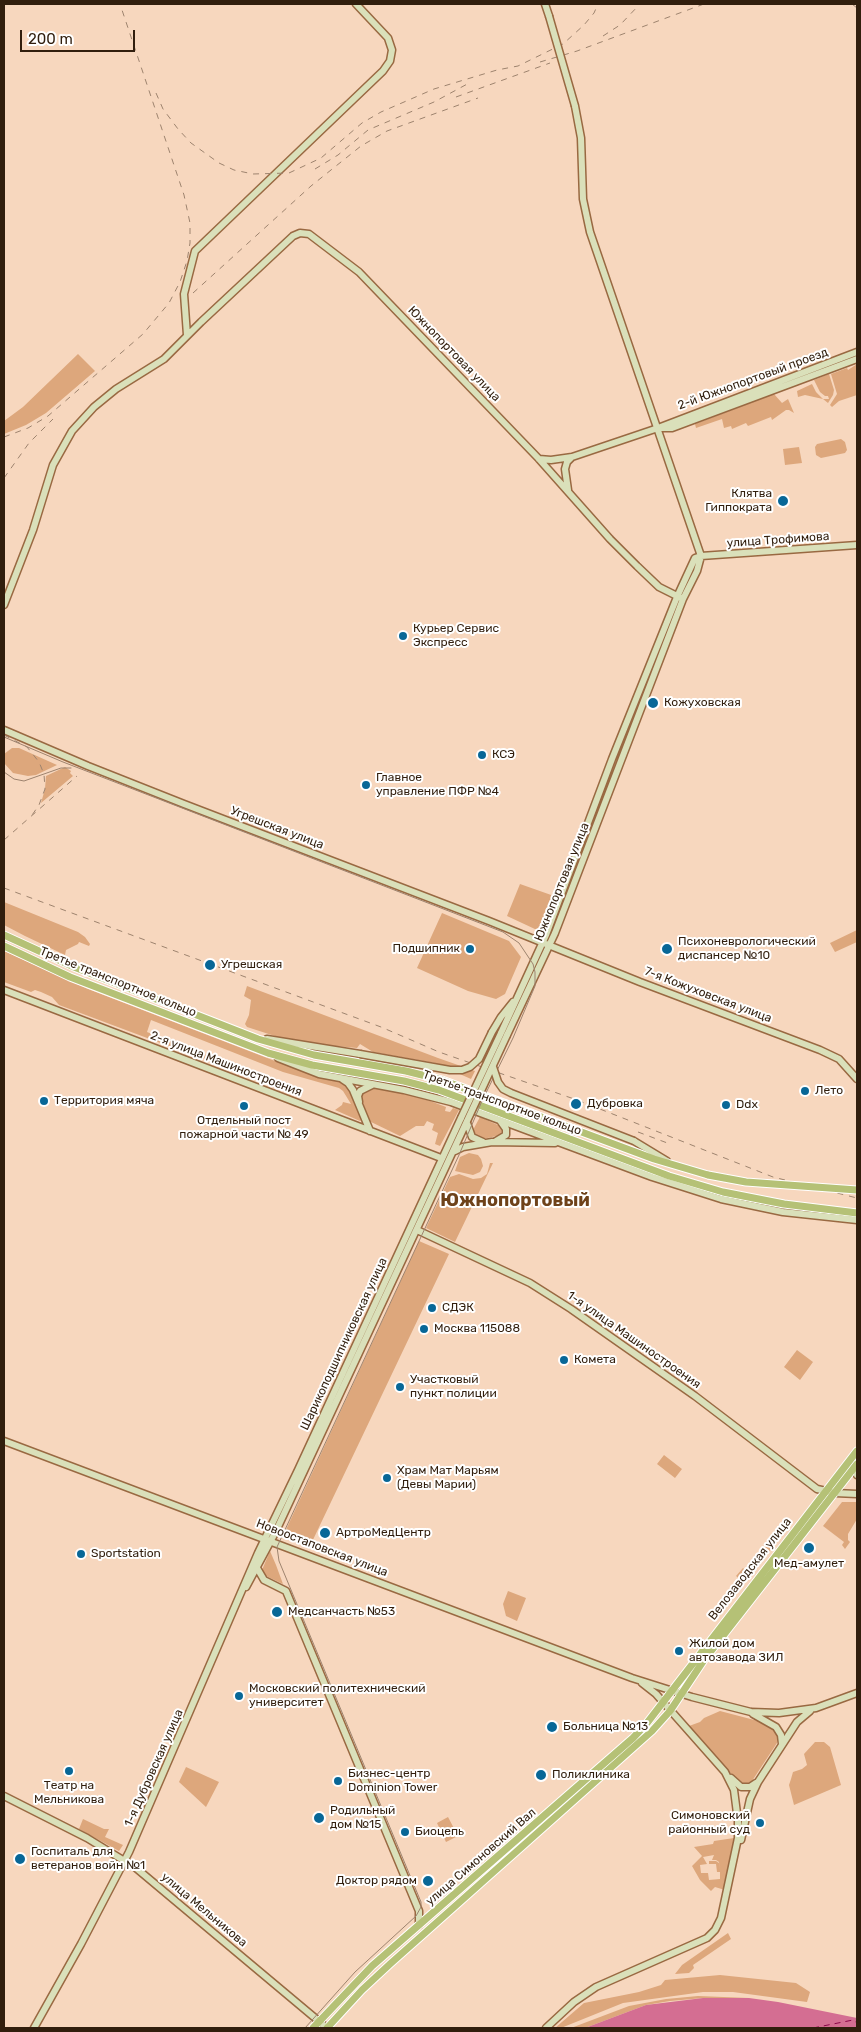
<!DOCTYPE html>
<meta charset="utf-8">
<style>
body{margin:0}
#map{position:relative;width:861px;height:2032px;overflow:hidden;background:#f7d7be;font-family:Rubik,sans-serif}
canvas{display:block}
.frame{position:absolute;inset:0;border:5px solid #311e0d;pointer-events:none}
.scale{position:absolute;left:20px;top:30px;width:115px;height:22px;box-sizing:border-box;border:2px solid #311e0d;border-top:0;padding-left:6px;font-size:15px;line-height:18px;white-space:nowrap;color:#311e0d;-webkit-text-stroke:4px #fff;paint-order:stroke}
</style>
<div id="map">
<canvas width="861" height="2032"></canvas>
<div class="frame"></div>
<div class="scale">200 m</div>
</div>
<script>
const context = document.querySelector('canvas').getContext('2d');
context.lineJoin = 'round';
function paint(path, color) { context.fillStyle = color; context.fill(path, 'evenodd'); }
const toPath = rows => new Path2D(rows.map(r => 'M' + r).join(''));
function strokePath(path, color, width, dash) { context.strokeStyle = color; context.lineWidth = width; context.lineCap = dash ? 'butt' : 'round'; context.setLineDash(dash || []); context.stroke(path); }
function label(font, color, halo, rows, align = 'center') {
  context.font = font + ' Rubik,sans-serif'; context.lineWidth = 4; context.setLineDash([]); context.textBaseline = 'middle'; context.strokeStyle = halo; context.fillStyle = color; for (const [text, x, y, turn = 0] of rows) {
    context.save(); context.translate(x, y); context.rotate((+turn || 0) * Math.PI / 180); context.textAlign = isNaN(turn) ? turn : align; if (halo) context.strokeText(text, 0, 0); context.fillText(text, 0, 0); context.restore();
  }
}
const green = toPath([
 [78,354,95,371,46,413,26,425,4,434,4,421,23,407],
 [857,364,857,395,839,401,832,407,830,405,837,394,831,374,847,368,848,370],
 [829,374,834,390,833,395,828,403,823,399,805,395,798,397,797,391,812,384,816,392,823,399,829,399,828,396,825,396,820,392,814,380],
 [774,394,782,403,788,399,794,413,789,410,786,410,772,420,771,417,748,426,746,423,732,429,731,426,724,428,722,419,696,428,695,424],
 [841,439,845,442,847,450,845,453,821,458,816,455,815,447,817,444],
 [799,447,802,463,785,465,783,449],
 [12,748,19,748,57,765,36,775,28,776,13,773,4,763,4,754],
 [65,767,71,771,70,773,73,776,41,803,45,789,46,776],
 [520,884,554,896,541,929,537,930,507,916],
 [4,902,78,932,85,937,90,944,89,946,79,942,78,944,66,950,65,955,25,936,4,925],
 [442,913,509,941,521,957,505,994,496,999,468,991,417,968],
 [857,930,857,942,835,952,830,943],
 [4,951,88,989,288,1066,344,1083,350,1090,362,1120,360,1121,335,1110,342,1105,343,1102,351,1104,343,1091,339,1088,283,1072,151,1020,147,1032,248,1071,246,1075,59,1005,52,997,41,992,35,990,31,992,4,982],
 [247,986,438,1058,475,1071,471,1079,435,1063,373,1052,360,1044,357,1048,314,1044,278,1037,247,1027,245,1024,249,1015,251,1000,244,996],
 [373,1087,417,1096,446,1107,445,1111,450,1112,453,1108,459,1110,440,1146,435,1144,438,1133,432,1130,434,1124,427,1121,424,1126,416,1126,400,1136,369,1121,361,1097,363,1092],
 [480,1117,500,1126,502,1130,501,1135,483,1139,476,1136,473,1130],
 [469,1153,478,1155,481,1159,483,1166,480,1172,473,1175,455,1171,460,1157],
 [490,1163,493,1163,455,1242,426,1228,450,1177,459,1174,473,1179,481,1178,487,1174],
 [419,1241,449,1254,311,1544,284,1534],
 [797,1350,813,1362,800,1380,784,1367],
 [664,1455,682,1469,675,1478,657,1464],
 [842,1502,857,1502,857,1519,848,1534,848,1540,850,1542,845,1549,842,1545,844,1542,823,1526],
 [778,1530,783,1534,745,1583,736,1576,743,1568,746,1571],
 [270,1551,276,1565,283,1584,264,1575,262,1570],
 [508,1591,526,1598,517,1621,506,1616,503,1604],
 [720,1711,762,1722,772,1726,778,1733,777,1743,752,1781,747,1785,740,1784,689,1726,700,1722,704,1718],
 [815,1742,824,1742,830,1747,841,1785,794,1805,789,1785,791,1779,793,1772,802,1769,807,1765,804,1754],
 [186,1767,219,1782,206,1807,179,1782],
 [448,1817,458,1836,446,1842,437,1823],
 [83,1819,104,1829,109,1829,105,1837,123,1845,119,1851,79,1829],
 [734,1838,725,1890,715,1887,711,1891,700,1880,692,1866,702,1856,694,1847,713,1844,714,1841],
 [714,1855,712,1860,716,1860,719,1862,720,1871,719,1863,716,1861,709,1861,709,1864,716,1864,717,1872,720,1872,720,1879,709,1880,708,1873,701,1873,700,1865,707,1864,703,1857],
 [728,1933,731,1939,693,1965,694,1968,689,1973,675,1974,682,1965],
 [720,1975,796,1983,810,1992,807,2002,733,1992,703,1992,623,2003,561,2028,555,2028,584,2003,639,1992,661,1985,665,1980],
 [698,1996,749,1998,703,1998,670,2001,646,2005,585,2028,571,2028,629,2006,666,1999]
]);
const water = toPath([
 [703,1998,749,1998,778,2002,857,2018,857,2028,585,2028,646,2005]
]);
const ferry = toPath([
 [813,2028,853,2020,857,2023]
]);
const secondary = toPath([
 [545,4,549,16],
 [187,335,184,294,195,251,383,71,390,61,392,50,388,38,356,4],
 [661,428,672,428,857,359],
 [539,459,551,460,572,457],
 [568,490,565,469,567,462,572,457,658,428,857,352],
 [4,605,33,530,53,465,72,431,94,407,116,389,164,359,201,322,293,236,300,233,309,234,359,272,539,459,610,539,637,566,659,587,683,599],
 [4,730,88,766,184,804,489,921,640,982,820,1050,839,1059,857,1079],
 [4,990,441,1158],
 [492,1032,501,1017,513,1002],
 [501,1033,546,935,612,759,677,597,695,558,701,556,857,545],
 [507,1035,555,933,683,599,697,571,701,556,590,232,583,199,581,138,575,106],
 [267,1039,360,1054],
 [278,1058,319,1074,404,1090,451,1102,652,1177,721,1199,783,1212,857,1220],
 [342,1079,348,1083,353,1090,370,1131],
 [359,1102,358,1096,360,1091,372,1085],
 [467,1123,472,1137,483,1142],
 [496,1141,506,1135,506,1129,501,1122],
 [634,1141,667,1161],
 [455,1151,463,1147,492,1142,555,1143],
 [417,1230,530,1283,571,1309,695,1396,817,1489,835,1493,857,1494],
 [4,1441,632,1678,692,1697,751,1712,779,1713,816,1708,857,1693],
 [857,1468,857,1475],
 [257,1568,264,1580,286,1591,419,1911,419,1925],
 [246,1587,276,1531,467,1121],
 [753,1714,776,1727,781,1735,782,1744],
 [731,1778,741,1787,750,1787,756,1783],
 [4,1796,87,1838,136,1868,327,2028],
 [741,1840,750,1799,758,1782,797,1722,810,1711],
 [34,2028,81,1944,129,1852,258,1553,298,1470,461,1118],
 [546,2028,574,2002,596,1987,707,1938,715,1930,721,1918,738,1838,738,1821,734,1790,725,1772,656,1694,642,1683]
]);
const primary = toPath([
 [4,935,74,967,258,1039,314,1055,406,1071,442,1080,654,1159,708,1175],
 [4,946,70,977,268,1053,312,1065,404,1081,439,1090,669,1176,723,1192,784,1204,857,1213],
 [313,2028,372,1966,633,1738,647,1723,857,1451],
 [327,2028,362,1990,390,1964,652,1731,670,1711,704,1660,857,1464]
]);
const tram = toPath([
 [4,737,63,762,503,932,519,943,533,964,535,972,535,986,513,1038,482,1101,459,1155,277,1547,279,1561,421,1902,421,1907,416,1916,355,1972,305,2028],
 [4,772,14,779,24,781,61,768,71,768]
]);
const rail = toPath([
 [852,4,857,8],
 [603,36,620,25,640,4],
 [540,62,577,51,704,4],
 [156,93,163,109,178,129,191,143,219,163,234,170,253,174,289,173,321,158,362,123,381,112,434,89,497,70,518,66,563,44,584,25,594,13,598,4],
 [456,97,550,63],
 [315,169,338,155,368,130,434,102,471,82],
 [193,293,311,186,361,146,387,131,478,98],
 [4,437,28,428,48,416,143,334,169,303,180,282,187,261,190,243,190,223,184,195,120,4],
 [4,478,29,443,53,419],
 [4,735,27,747,39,762,44,774,45,789,39,805,30,818],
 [4,840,77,776],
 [4,888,381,1027,439,1052,577,1100,773,1177,857,1198],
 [638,1132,670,1144]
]);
const secondaryBridge = toPath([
 [549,16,575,106],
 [360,1054,450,1070,462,1070,470,1067,479,1059,492,1032],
 [493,1067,498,1082,503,1089,511,1093,634,1141],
 [461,1118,501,1033],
 [467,1121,507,1035]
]);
const primaryBridge = toPath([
 [708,1175,746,1182,857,1190]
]);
const markers = [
 [783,501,6,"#086797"],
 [403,636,5,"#086797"],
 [653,703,6,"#086797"],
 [482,755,5,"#086797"],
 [366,785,5,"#086797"],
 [470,949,5,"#086797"],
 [667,949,6,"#086797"],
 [210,965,6,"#086797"],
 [805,1091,5,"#086797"],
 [44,1101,5,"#086797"],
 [576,1104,6,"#086797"],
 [726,1105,5,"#086797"],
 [244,1106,5,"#086797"],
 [432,1308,5,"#086797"],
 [424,1329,5,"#086797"],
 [564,1360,5,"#086797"],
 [400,1387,5,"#086797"],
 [387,1478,5,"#086797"],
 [325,1533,6,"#086797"],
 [809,1548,6,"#086797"],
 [81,1554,5,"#086797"],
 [277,1612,6,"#086797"],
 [679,1651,5,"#086797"],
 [239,1696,5,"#086797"],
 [552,1727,6,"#086797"],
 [69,1771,5,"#086797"],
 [541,1775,6,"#086797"],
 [338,1781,5,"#086797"],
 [319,1818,6,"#086797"],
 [760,1823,5,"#086797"],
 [405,1832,5,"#086797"],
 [20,1859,6,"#086797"],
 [428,1881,6,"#086797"]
];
const streetNames = [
 ["Южнопортовая улица",454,354,46],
 ["2-й Южнопортовый проезд",753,379,-20],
 ["улица Трофимова",778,540,-4],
 ["Угрешская улица",277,828,21],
 ["Южнопортовая улица",562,882,-68],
 ["Третье транспортное кольцо",118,982,22],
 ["7-я Кожуховская улица",708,995,21],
 ["2-я улица Машиностроения",226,1064,21],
 ["Третье транспортное кольцо",502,1103,20],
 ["1-я улица Машиностроения",634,1340,35],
 ["Шарикоподшипниковская улица",344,1344,-65],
 ["Новоостаповская улица",322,1548,21],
 ["Велозаводская улица",750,1569,-52],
 ["1-я Дубровская улица",154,1768,-66],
 ["улица Симоновский Вал",481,1857,-41],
 ["улица Мельникова",204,1910,40]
];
const poiNames = [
 ["Клятва",772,494,"right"],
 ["Гиппократа",772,508,"right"],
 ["Курьер Сервис",413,629],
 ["Экспресс",413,643],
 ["Кожуховская",664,703],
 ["КСЭ",492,755],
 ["Главное",376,778],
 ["управление ПФР №4",376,792],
 ["Психоневрологический",678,942],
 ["диспансер №10",678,956],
 ["Подшипник",460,949,"right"],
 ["Угрешская",221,965],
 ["Лето",815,1091],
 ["Территория мяча",54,1101],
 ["Дубровка",587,1104],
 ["Ddx",736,1105],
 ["Отдельный пост",244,1121,"center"],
 ["пожарной части № 49",244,1135,"center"],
 ["СДЭК",442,1308],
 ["Москва 115088",434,1329],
 ["Комета",574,1360],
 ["Участковый",410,1380],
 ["пункт полиции",410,1394],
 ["Храм Мат Марьям",397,1471],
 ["(Девы Марии)",397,1485],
 ["АртроМедЦентр",336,1533],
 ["Sportstation",91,1554],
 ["Мед-амулет",809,1564,"center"],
 ["Медсанчасть №53",288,1612],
 ["Жилой дом",689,1644],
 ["автозавода ЗИЛ",689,1658],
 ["Московский политехнический",249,1689],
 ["университет",249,1703],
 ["Больница №13",563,1727],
 ["Бизнес-центр",348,1774],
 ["Dominion Tower",348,1788],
 ["Поликлиника",552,1775],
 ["Театр на",69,1786,"center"],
 ["Мельникова",69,1800,"center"],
 ["Родильный",330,1811],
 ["дом №15",330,1825],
 ["Симоновский",750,1816,"right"],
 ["районный суд",750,1830,"right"],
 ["Биоцепь",415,1832],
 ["Госпиталь для",31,1852],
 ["ветеранов войн №1",31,1866],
 ["Доктор рядом",417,1881,"right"]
];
const districtNames = [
 ["Южнопортовый",515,1201]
];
paint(green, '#dda77c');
paint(water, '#d46e92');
strokePath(ferry, '#8a0749', 1, [6, 5]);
strokePath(secondary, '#996942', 9);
strokePath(primary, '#fff', 9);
strokePath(secondary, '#dae0ba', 6);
strokePath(primary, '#b5c176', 7);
strokePath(tram, '#9d836e', 1);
strokePath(rail, '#9d836e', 1, [6, 6]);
strokePath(secondaryBridge, '#996942', 9, []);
strokePath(primaryBridge, '#fff', 9, []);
strokePath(secondaryBridge, '#dae0ba', 6);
strokePath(primaryBridge, '#b5c176', 7);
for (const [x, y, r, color] of markers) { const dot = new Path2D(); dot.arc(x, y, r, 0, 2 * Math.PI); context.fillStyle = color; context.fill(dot); strokePath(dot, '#fff', 2); }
label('12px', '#311e0d', '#fff', streetNames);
label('12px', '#311e0d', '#fff', poiNames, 'left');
label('bold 18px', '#6e421a', '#fff', districtNames);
</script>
